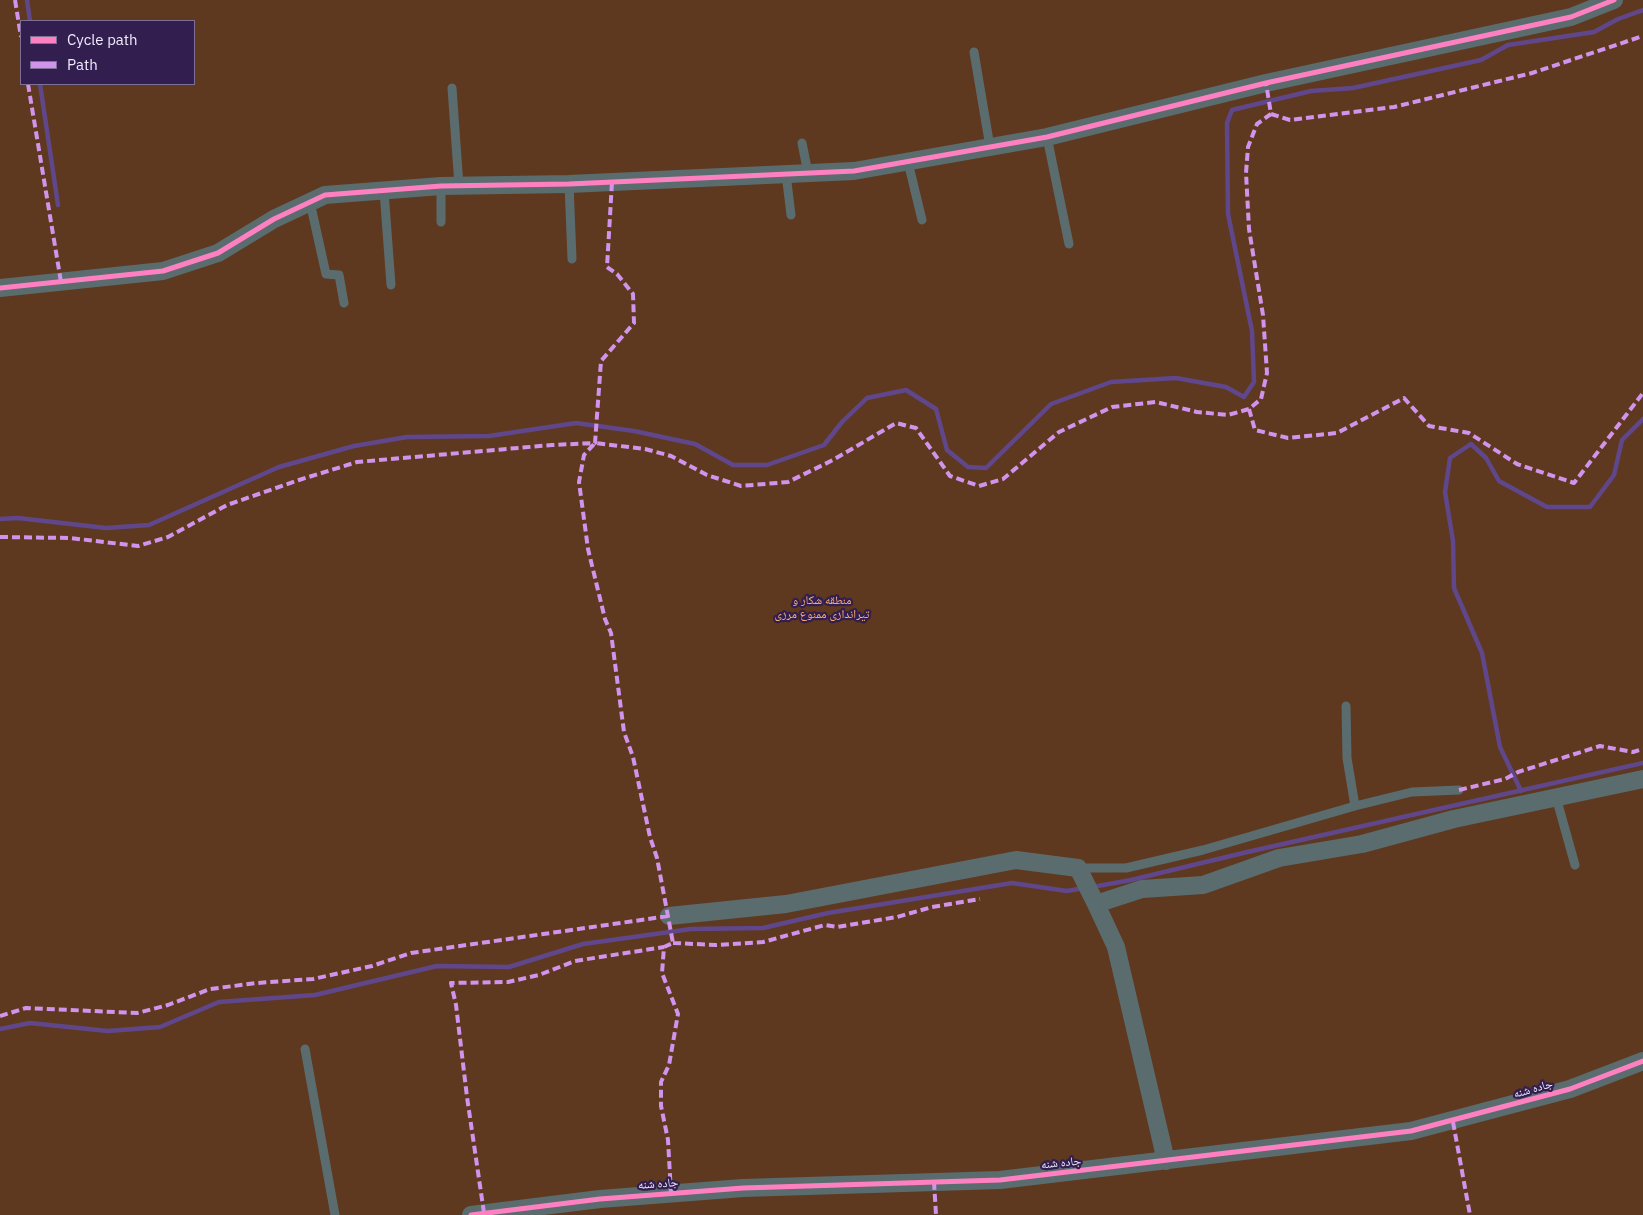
<!DOCTYPE html>
<meta charset="utf-8">
<style>
body{margin:0}
#map{position:relative;width:1643px;height:1215px;overflow:hidden;background:#403551;font-family:"IBM Plex Sans",sans-serif}
canvas{display:block}
.legend{position:absolute;left:20px;top:20px;width:175px;height:65px;box-sizing:border-box;background:#321f50;border:1px solid #7e7095;margin:0;padding:6px 9px;list-style:none;font-size:15px;color:#efeafd}
.legend li{display:flex;align-items:center;gap:10px;height:25px}
.legend b{width:25px;border:1px solid #7e7095}
</style>
<div id="map">
<canvas width="1643" height="1215"></canvas>
<ul class="legend">
<li><b style="height:6px;background:#ff80c0"></b>Cycle path</li>
<li><b style="height:6px;background:#d193ec"></b>Path</li>
</ul>
</div>
<script>
const context = document.querySelector('canvas').getContext('2d');
context.lineJoin = 'round';
function paint(path, color) { context.fillStyle = color; context.fill(path, 'evenodd'); }
const toPath = rows => new Path2D(rows.map(r => 'M' + r).join(''));
function strokePath(path, color, width, dash) { context.strokeStyle = color; context.lineWidth = width; context.lineCap = dash ? 'butt' : 'round'; context.setLineDash(dash || []); context.stroke(path); }
function label(font, color, halo, rows, align = 'center') {
  context.font = font + ' "IBM Plex Sans","Noto Naskh Arabic",sans-serif'; context.lineWidth = 4.5; context.setLineDash([]); context.textBaseline = 'middle'; context.strokeStyle = halo; context.fillStyle = color; for (const [text, x, y, turn = 0] of rows) {
    context.save(); context.translate(x, y); context.rotate((+turn || 0) * Math.PI / 180); context.textAlign = isNaN(turn) ? turn : align; if (halo) context.strokeText(text, 0, 0); context.fillText(text, 0, 0); context.restore();
  }
}
const green = toPath([
 [0,0,1643,0,1643,1215,0,1215],
 [21,21,194,21,194,84,21,84]
]);
const stream = toPath([
 [27,0,30,21],
 [40,84,58,205],
 [0,519,18,518,106,528,149,525,279,467,354,446,407,437,489,436,576,423,634,431,695,444,733,465,767,465,824,445,842,422,867,398,906,390,936,409,947,450,968,467,986,468,1051,404,1111,382,1176,378,1226,387,1244,397,1254,382,1252,331,1228,214,1227,123,1232,110,1311,91,1353,88,1481,60,1508,45,1594,32,1618,19,1643,10],
 [1521,791,1500,747,1482,653,1454,588,1453,541,1445,492,1450,458,1471,444,1486,458,1499,481,1547,507,1590,507,1614,475,1622,440,1643,419],
 [1092,887,1131,880,1243,853,1643,763],
 [0,1029,30,1023,108,1031,160,1027,219,1002,315,995,437,966,509,967,583,944,691,929,763,928,828,913,1012,883,1067,891,1084,888]
]);
const lane = toPath([
 [974,52,990,147],
 [452,88,459,186],
 [1047,137,1069,244],
 [802,143,808,173],
 [908,162,922,220],
 [786,174,791,215],
 [569,184,572,259],
 [441,186,441,222],
 [384,191,391,285],
 [310,202,326,274,339,275,344,303],
 [1346,706,1347,758,1355,806],
 [1556,797,1575,865],
 [1078,868,1126,868,1203,850,1355,806,1412,792,1459,790],
 [305,1049,335,1215]
]);
const street = toPath([
 [0,288,163,271,218,253,274,219,325,195,441,186,569,184,854,171,1047,137,1266,83,1571,17,1614,0],
 [1096,904,1116,947,1166,1161],
 [669,916,786,904,1016,860,1078,868,1096,904,1142,889,1203,885,1279,858,1362,844,1454,819,1643,779],
 [471,1215,600,1199,743,1188,1000,1180,1411,1131,1570,1089,1643,1061]
]);
const quiet = toPath([
 [15,0,21,37],
 [28,84,61,282],
 [1271,114,1290,120,1394,107,1532,73,1643,36],
 [1249,409,1255,430,1288,438,1337,433,1404,398,1429,426,1469,433,1517,464,1574,483,1643,393],
 [0,537,70,538,138,546,168,537,227,505,299,480,357,462,552,445,595,443,601,361,634,323,633,294,617,274,607,267,612,182],
 [1459,790,1505,779,1518,772,1600,746,1633,752,1643,749],
 [673,943,716,945,763,942,825,925,837,927,897,917,932,907,980,899],
 [0,1016,26,1008,137,1013,168,1005,210,989,257,983,313,979,372,966,411,953,669,916],
 [1453,1122,1470,1215],
 [934,1182,936,1215],
 [671,1193,668,1140,661,1106,661,1082,669,1065,678,1014,662,973,664,947,673,943,657,858,650,837,633,757,624,732,611,633,605,619,588,549,579,482,584,455,595,443,645,449,671,456,707,475,741,486,788,482,833,460,896,423,916,428,950,476,979,486,1003,479,1059,432,1112,407,1156,402,1197,412,1228,415,1249,409,1261,399,1267,373,1263,315,1249,229,1246,173,1248,147,1257,124,1271,114,1266,83],
 [484,1213,467,1097,456,1005,451,983,508,982,539,975,575,961,664,947]
]);
const cycleway = toPath([
 [0,288,163,271,218,253,274,219,325,195,441,186,569,184,854,171,1047,137,1266,83,1571,17,1614,0],
 [471,1215,600,1199,743,1188,1000,1180,1411,1131,1570,1089,1643,1061]
]);
const parkNames = [
 ["منطقه شکار و",822,601],
 ["تیراندازی ممنوع مرزی",822,615]
];
const streetNames = [
 ["جاده شنه",1533,1089,-16],
 ["جاده شنه",1061,1163,-6],
 ["جاده شنه",658,1184,-4]
];
paint(green, '#5e391f');
strokePath(stream, '#60478b', 4.5);
strokePath(lane, '#5b6c6f', 9);
strokePath(street, '#5b6c6f', 18);
strokePath(quiet, '#d193ec', 4, [8, 4]);
strokePath(cycleway, '#ff80c0', 5);
label('12px', '#fcb075', '#321f50', parkNames);
label('12px', '#efeafd', '#321f50', streetNames);
</script>
